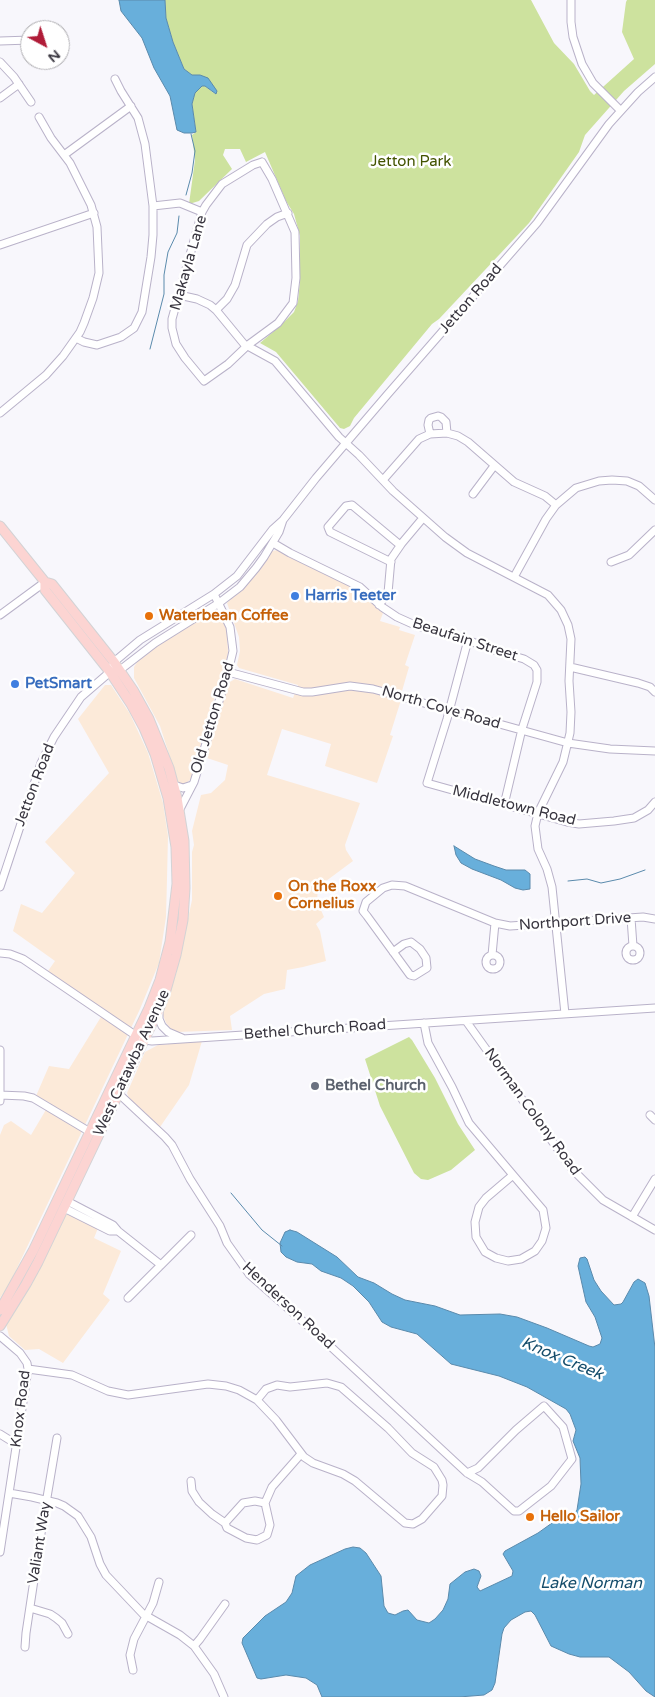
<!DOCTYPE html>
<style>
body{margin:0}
#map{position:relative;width:655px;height:1697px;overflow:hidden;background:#f8f7fc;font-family:"Varela Round",sans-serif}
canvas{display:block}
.north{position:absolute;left:20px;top:20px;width:50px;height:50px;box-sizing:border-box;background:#fff;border:1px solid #afaeb2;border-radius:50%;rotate:140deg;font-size:14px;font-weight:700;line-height:20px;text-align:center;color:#38353f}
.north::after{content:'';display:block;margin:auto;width:18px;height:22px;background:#b01c38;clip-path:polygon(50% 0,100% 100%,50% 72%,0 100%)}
</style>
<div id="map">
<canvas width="655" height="1697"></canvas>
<div class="north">N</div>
</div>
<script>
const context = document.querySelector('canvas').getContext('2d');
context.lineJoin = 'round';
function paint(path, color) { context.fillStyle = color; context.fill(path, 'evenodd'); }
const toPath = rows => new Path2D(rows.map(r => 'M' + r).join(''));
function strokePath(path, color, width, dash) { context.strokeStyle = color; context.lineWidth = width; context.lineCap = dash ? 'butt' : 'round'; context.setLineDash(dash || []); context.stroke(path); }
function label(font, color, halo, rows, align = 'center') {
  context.font = font + ' "Varela Round",sans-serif'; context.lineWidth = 5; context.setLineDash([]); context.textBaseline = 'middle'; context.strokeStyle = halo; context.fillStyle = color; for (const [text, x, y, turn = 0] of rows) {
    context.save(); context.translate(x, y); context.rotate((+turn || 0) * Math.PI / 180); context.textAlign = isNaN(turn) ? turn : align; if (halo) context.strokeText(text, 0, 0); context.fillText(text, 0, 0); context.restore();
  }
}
const commercial = toPath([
 [278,550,355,589,372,602,383,613,380,621,400,627,399,630,415,635,405,665,409,667,402,691,401,700,390,735,393,736,377,783,325,766,331,744,282,729,267,775,360,803,345,845,346,850,353,861,318,887,317,901,324,917,316,924,320,931,326,961,303,967,287,970,285,989,264,994,230,1016,232,1030,177,1032,171,1029,166,1023,163,1015,164,1008,176,974,192,900,192,852,194,845,192,831,201,795,211,793,225,780,228,765,204,757,228,683,235,679,293,698,298,685,239,668,237,665,240,651,239,637,227,603,257,572,272,551],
 [215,611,219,613,227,628,228,653,223,675,209,713,192,778,185,784,180,784,178,782,160,726,134,678,134,667,139,659,162,642,208,613],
 [105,685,111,685,130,714,148,753,163,803,168,836,167,879,166,917,159,963,140,1009,9,1285,0,1298,0,1135,4,1125,11,1121,31,1135,50,1103,36,1096,49,1066,69,1069,104,1012,50,975,48,971,55,961,13,931,21,904,42,913,75,873,45,842,109,773,78,719],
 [202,1041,189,1085,160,1127,129,1098,127,1093,145,1052,158,1045],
 [69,1214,98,1228,94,1238,121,1251,103,1294,110,1300,63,1363,39,1349,25,1350,9,1336,6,1324,65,1215]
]);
const green = toPath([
 [165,0,531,0,554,43,574,64,590,91,594,95,634,59,622,32,626,2,627,0,655,0,655,64,624,91,585,135,579,152,529,223,439,319,432,324,354,418,350,426,344,429,340,428,276,352,260,343,280,326,294,312,298,301,300,281,300,236,294,214,286,201,265,152,246,162,240,149,225,149,223,155,232,169,199,201,189,204,195,160,192,135,196,132,192,104,195,93,202,86,205,86,215,94,200,75,192,75,184,69,173,42,166,18],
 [409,1037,412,1040,435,1078,458,1124,475,1150,451,1170,428,1180,421,1179,414,1173,380,1106,365,1059]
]);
const water = toPath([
 [119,0,165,0,166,18,173,42,184,69,192,75,200,75,208,78,217,91,216,94,205,86,202,86,195,93,192,104,196,132,192,133,184,133,177,130,170,96,154,68,142,38,121,11,119,0],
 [454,846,475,859,494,866,506,870,525,870,530,874,530,889,523,890,515,888,501,880,472,869,461,863,456,855,454,846],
 [290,1230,297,1232,337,1257,358,1277,374,1283,392,1294,405,1300,435,1306,460,1315,500,1314,517,1317,547,1328,589,1346,593,1347,600,1344,602,1338,595,1317,586,1302,578,1266,580,1258,585,1257,587,1259,594,1280,601,1291,614,1305,621,1304,623,1302,634,1282,638,1279,645,1283,649,1296,655,1348,655,1697,646,1691,629,1672,609,1657,580,1657,569,1654,551,1646,535,1615,531,1611,525,1612,511,1620,504,1628,502,1634,495,1683,492,1690,484,1695,459,1697,322,1697,317,1685,306,1678,286,1675,261,1679,257,1678,242,1643,243,1638,265,1616,286,1602,292,1593,296,1576,310,1565,345,1549,353,1547,360,1548,366,1553,381,1576,384,1606,388,1613,395,1615,403,1611,408,1610,417,1620,429,1623,435,1619,443,1610,448,1599,450,1584,465,1572,474,1569,479,1571,481,1576,477,1587,480,1591,512,1576,513,1571,503,1554,505,1551,538,1533,559,1518,569,1522,577,1510,581,1484,580,1458,573,1441,576,1430,570,1414,566,1409,527,1387,499,1376,451,1364,417,1334,391,1327,382,1322,369,1302,353,1286,341,1278,321,1271,312,1264,297,1262,286,1257,281,1252,280,1243,285,1232,290,1230]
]);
const stream = toPath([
 [186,195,192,173,195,151,191,134],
 [150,349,164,294,164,275,168,252,177,233,179,216],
 [568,881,587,879,601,883,620,879,645,870],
 [231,1193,262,1230,282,1246]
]);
const minor = toPath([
 [571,0,571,22,573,37,582,64,593,83,620,110],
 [0,41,30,40],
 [0,62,14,77,31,102],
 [0,98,19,84],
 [64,155,131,106],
 [262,162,272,179,295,232,296,278,293,303,278,323,248,345,228,364,204,381,185,358,176,344,172,328,172,319,202,212,206,205,222,184,253,165,262,162],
 [153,206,180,203,202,212],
 [0,245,94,213],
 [179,295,197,299,210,305,216,310,244,344,275,361,339,437,359,455,393,491,445,537,467,553,548,595,561,610,568,625,571,639,569,681,571,712,570,733,563,762,538,813,535,826,538,849,547,869,552,887,565,1014],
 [216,310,227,299,235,285,247,245,267,224,277,217,288,213],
 [76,338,84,342,97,345,121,337,134,328,142,312,151,257,153,235,153,206,145,144,138,118,121,91,115,79],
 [0,413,46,375,63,356,80,332,84,323,93,298,99,273,97,227,91,205,70,163,51,138,39,117],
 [430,434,428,425,429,420,431,418,438,416,441,417,446,422,447,433],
 [383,480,419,439,430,434,447,433,458,436,468,442,514,482,545,496,556,505],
 [473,494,494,466],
 [273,543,290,553,360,587,382,607,397,617,417,626,456,636,500,652,524,659,534,665,537,670,537,682,522,729,504,805],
 [391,562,330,532,328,527,346,506,352,505,400,545],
 [611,562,629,555,655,530],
 [514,577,546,519,556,505,576,488,599,481,612,480,627,481,639,486,655,500],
 [379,605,388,593,391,559,402,543,423,518],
 [0,615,45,582],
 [468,640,447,719,427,783,567,822,579,824,614,821,634,818,648,810,655,802],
 [570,667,638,683,650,687,655,692],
 [110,672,114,662,140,640,214,594,237,576,273,529,283,520,316,478,387,395,537,223,609,124,638,92,655,77],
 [228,672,303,692,312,692,350,686,373,689,568,743,610,749,655,751],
 [174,785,183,788,192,785],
 [180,809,194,782,228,672,233,651,230,627,214,594],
 [0,887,41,763,54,737,81,697,110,672,120,670,155,643,219,603,240,587,256,568,264,557,279,532,283,520],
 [631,918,633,946],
 '626 953a7 7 0 1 1 14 0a7 7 0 1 1-14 0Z',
 [393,952,404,944,411,942,420,949,426,958,427,968,414,976,410,975,367,916,363,911,366,902,383,888,392,885,405,886,495,923,510,926,643,917,655,919],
 [0,953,10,954,23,959,132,1033,145,1040,152,1041,655,1008],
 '486 962a7 7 0 1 1 14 0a7 7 0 1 1-14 0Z',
 [492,955,495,923],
 [159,1010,159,1019,162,1026,168,1032,182,1038],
 [466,1021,572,1169,603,1200,655,1230],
 [424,1023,428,1043,452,1087,469,1123,513,1175],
 [0,1050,0,1101],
 [119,1094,165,1137,172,1145,190,1179,220,1226,227,1243,249,1274,315,1332,467,1473,482,1482,514,1511,519,1511,551,1486,572,1459,563,1427,544,1406,516,1430,478,1468,467,1473],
 [0,1095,24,1096,33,1098,90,1132],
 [650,1115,655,1120],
 [513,1175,543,1210,546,1228,542,1241,535,1251,521,1259,508,1261,496,1258,485,1252,476,1237,475,1222,479,1207,486,1198,513,1175],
 [67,1201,113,1225,118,1231,161,1265],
 [64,1208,110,1231,118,1231],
 [632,1217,655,1179],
 [128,1298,191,1235],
 [0,1336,20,1353,27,1363,28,1369,0,1552],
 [28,1369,72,1375,108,1391,128,1395,208,1384,226,1386,239,1390,257,1400,276,1420,304,1457,313,1463,343,1474,355,1481,405,1523,413,1524,422,1519,442,1496,443,1485,442,1480,434,1467,412,1453,388,1428,341,1387,327,1383,290,1387,277,1385,266,1389,257,1400],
 [0,1434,16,1444],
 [191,1481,192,1491,199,1502,212,1514,225,1523],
 [9,1493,32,1497,57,1503,64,1506,78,1516,91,1537,100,1564,106,1575,143,1614,180,1635,194,1646,214,1674,224,1697],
 [255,1501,265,1503,270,1525,267,1535,257,1540,246,1538,227,1528,225,1523,243,1503,255,1501],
 [265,1503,272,1487,301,1454],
 [30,1608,50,1614,56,1618,62,1623,68,1634],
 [194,1646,200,1639,225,1604],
 [25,1647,26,1633,42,1527,57,1438],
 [133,1670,130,1655,134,1639,153,1603,159,1582]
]);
const major = toPath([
 [0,526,45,582,45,590,110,672,131,704,144,728,155,754,168,798,176,847,177,884,170,942,160,980,149,1008,33,1251,0,1310],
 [0,1326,26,1284,38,1262,159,1009,166,990,176,955,183,920,185,888,184,841,177,798,169,768,149,719,133,690,114,662,52,584,45,582]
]);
const markers = [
 [295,596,5,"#3f7fe0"],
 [149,616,5,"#e8710a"],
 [15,684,5,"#3f7fe0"],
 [278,896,5,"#e8710a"],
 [315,1086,5,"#6b7280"],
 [530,1517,5,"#e8710a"]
];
const parkNames = [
 ["Jetton Park",411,162]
];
const streetNames = [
 ["Makayla Lane",189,263,-74],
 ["Jetton Road",471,299,-49],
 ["Beaufain Street",465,640,18],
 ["North Cove Road",441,708,16],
 ["Old Jetton Road",213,718,-73],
 ["Jetton Road",35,785,-69],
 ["Middletown Road",514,806,14],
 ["Northport Drive",575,922,-4],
 ["Bethel Church Road",315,1030,-4],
 ["West Catawba Avenue",132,1063,-65],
 ["Norman Colony Road",532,1112,54],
 ["Henderson Road",288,1306,43],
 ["Knox Road",21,1409,-83],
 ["Valiant Way",40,1543,-81]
];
const shopNames = [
 ["Harris Teeter",305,596],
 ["PetSmart",25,684]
];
const foodNames = [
 ["Waterbean Coffee",159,616],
 ["On the Roxx",288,887],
 ["Cornelius",288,904],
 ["Hello Sailor",540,1517]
];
const worshipNames = [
 ["Bethel Church",325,1086]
];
const waterNames = [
 ["Knox Creek",562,1359,23],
 ["Lake Norman",591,1584]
];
paint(commercial, '#fcead9');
paint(green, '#cde29e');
paint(water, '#68afdb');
strokePath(water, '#5a8aac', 1);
strokePath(stream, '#5a8aac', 1);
strokePath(minor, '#b9b2c9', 9);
strokePath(major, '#d3d3d5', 11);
strokePath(minor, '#fff', 7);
strokePath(major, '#fcd4d2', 9);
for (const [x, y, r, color] of markers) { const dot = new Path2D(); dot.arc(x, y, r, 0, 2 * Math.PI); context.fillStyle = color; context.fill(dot); strokePath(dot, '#fff', 2); }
label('15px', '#435300', '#fff', parkNames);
label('15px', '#38353f', '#fff', streetNames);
label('bold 15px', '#366cbe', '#fff', shopNames, 'left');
label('bold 15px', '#c56008', '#fff', foodNames, 'left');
label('bold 15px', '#5b616d', '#fff', worshipNames, 'left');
label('italic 16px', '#154d6b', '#fff', waterNames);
</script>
